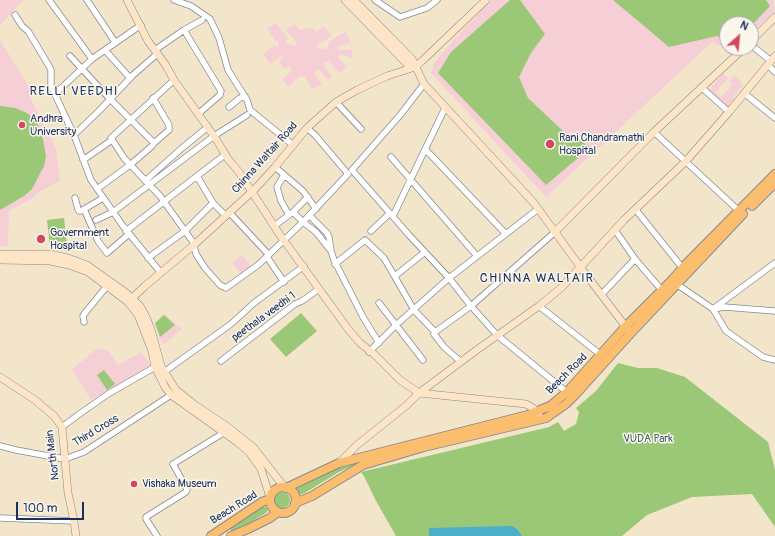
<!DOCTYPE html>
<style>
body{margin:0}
#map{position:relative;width:775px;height:536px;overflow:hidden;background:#f2e5ca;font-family:Pangolin,sans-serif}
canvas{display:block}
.north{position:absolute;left:719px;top:16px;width:40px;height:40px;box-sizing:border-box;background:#fbf7ec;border:1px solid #a1a7b3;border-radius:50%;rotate:27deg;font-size:11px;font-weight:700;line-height:16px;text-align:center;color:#1b2f5e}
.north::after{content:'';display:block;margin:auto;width:14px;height:18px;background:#d1495b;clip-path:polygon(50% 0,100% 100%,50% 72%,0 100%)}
.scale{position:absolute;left:16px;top:502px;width:68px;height:18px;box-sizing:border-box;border:2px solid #1b2f5e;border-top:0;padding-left:5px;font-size:12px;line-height:14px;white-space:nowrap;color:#1b2f5e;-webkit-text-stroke:3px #fbf7ec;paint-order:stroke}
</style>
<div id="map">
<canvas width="775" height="536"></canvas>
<div class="north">N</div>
<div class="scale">100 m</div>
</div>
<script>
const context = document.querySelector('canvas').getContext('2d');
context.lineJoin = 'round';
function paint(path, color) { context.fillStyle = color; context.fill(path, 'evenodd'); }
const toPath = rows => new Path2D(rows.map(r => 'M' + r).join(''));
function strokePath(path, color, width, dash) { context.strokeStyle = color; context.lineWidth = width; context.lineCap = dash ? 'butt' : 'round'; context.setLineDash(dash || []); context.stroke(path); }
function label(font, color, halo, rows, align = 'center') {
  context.font = font + ' Pangolin,sans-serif'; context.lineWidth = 3; context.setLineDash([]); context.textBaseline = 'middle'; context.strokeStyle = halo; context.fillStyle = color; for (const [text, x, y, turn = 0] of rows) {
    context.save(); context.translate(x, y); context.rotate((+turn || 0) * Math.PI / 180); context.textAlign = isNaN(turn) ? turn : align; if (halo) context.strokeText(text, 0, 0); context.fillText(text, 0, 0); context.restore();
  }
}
const built = toPath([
 [0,0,25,0,21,2,0,26],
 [492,0,774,0,775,11,751,33,751,24,727,24,727,48,734,48,731,51,712,42,546,197,431,73,434,63,460,33],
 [276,23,288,38,285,44,296,46,296,42,286,30,295,23,300,31,304,28,314,29,316,32,324,27,332,36,317,45,317,48,327,49,328,45,331,45,328,42,345,32,351,42,338,47,339,50,352,50,352,58,341,54,338,57,347,67,339,73,328,61,323,64,332,76,328,80,319,69,314,72,322,85,312,89,305,77,300,76,288,87,282,79,292,71,290,66,284,69,279,62,283,59,281,56,270,64,263,54,275,45,276,47,278,47,278,41,276,42,267,29],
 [0,40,30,89,32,102,56,148,60,181,37,193,33,198,9,211,8,247,0,246],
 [723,74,728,78,716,92,721,97,732,85,729,81,734,75,742,82,740,84,743,86,732,98,736,101,729,109,708,91],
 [242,255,252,267,242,275,232,263],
 [164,314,182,329,164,344,160,339,155,323],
 [98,348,108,351,118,365,141,352,151,365,91,400,72,369]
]);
const green = toPath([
 [510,0,520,0,545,34,531,53,519,77,528,98,564,132,591,147,546,185,438,73,451,52],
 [613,0,766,0,770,6,751,26,751,24,727,24,727,41,717,36,669,47],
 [0,106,15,108,27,113,37,122,43,139,46,157,44,166,32,189,24,196,0,210],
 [64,218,67,246,50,247,47,220],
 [301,313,317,331,286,357,270,339],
 [164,315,175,325,160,337,155,323],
 [618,363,638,368,657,368,685,377,768,442,775,470,775,527,752,494,692,497,647,515,622,536,396,536,375,499,365,478,361,472,549,427,558,422,564,431,576,424,579,412,576,408,596,391],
 [104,370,115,384,107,390,97,375],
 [398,450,360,463,339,472,303,494,298,494,297,492,297,487,334,469],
 '274 500a8 8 0 1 1 16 0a8 8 0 1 1-16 0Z',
 [261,506,266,507,268,510,266,513,234,532,231,531,230,527]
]);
const water = toPath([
 [512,526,517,529,522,536,429,536,429,528]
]);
const street = toPath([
 [49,0,92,59,141,25],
 [87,0,115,42],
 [174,0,191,6,210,19,219,38,228,70,247,100,250,110,293,145],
 [375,0,400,17,427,8,437,0],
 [15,15,22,26,28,31,49,66,51,70,51,86,74,135,91,180,123,226,161,273],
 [184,30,221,91,220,95,198,114],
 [751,45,771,61],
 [105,50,130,78],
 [155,50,184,30,202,20],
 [70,56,110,99,154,143,152,146,130,165,97,189],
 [768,65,775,72],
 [424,84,401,114,352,170,409,235,449,278,471,306,497,335,569,394],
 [701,87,729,112],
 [744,93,775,118],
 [55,94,92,59],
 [153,98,169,125,169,130,154,143],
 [336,102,361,129],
 [229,107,240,98,245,96],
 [307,128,315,135,348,174,303,222,316,232,331,251,334,260,363,317,379,343],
 [654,132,739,211],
 [74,135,99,111,133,75,157,54],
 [426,150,505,233],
 [391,157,477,256],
 [83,160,112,140],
 [275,167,303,191,316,209],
 [284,175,277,187,281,201,289,215],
 [145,181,182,148,208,127],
 [75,198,78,209,79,211,81,211,103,198],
 [213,203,185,231,193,242,196,254,205,268,220,285,226,288,258,265,303,222,293,212],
 [84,209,98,241,107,253,129,234],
 [636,210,680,265],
 [229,212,269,255],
 [226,216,213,203,197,176,226,154],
 [310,216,327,233,329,237,331,251],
 [393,216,445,108],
 [96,220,113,212,214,136,247,115],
 [274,226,293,212,308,197],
 [615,230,635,259,659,287],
 [126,231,197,176],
 [371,231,390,213],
 [267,257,284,282],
 [148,258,185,231,160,196,124,158,111,138,174,80],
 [335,264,365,240,384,258,414,310,435,332,471,306,555,232],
 [395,276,425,252],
 [675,283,713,309,775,263],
 [602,294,635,259],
 [379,303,423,360],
 [539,306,601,355],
 [775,311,724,307,713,309,726,331,763,357,775,360],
 [84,322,83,316,85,313,107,286],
 [434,334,444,347,461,362],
 [369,352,396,325,449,278,538,209],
 [221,361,295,304,302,301,319,289],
 [164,372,231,324,254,303,304,266],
 [62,427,78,415,108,394,155,367],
 [0,446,16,450,65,459,84,452,171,395],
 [0,518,74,521],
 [157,536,146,519,146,517,186,492,187,489,173,464,220,435,225,430]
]);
const secondary = toPath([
 [127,0,148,41,165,64,174,80,216,139,228,159,239,172,280,235,348,329,360,343,374,354,400,380,419,393,526,404,533,408,537,412,539,416],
 [345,0,407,64,415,66],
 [354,0,412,59,424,84,534,203,581,268,629,331],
 [751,41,775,17],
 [555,232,654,132,744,48],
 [0,254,50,254,68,258,87,265,125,292,140,306,146,317,151,329,161,366,176,390,195,405,228,427,253,447,285,488],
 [0,260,50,261,69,265,88,272,128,302,138,315,152,351,155,367,165,387,171,395,237,442,249,452,261,469,270,497],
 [128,302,145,286,195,244,255,189,275,167,307,128,336,102,357,90,387,76,415,67,422,61,486,0],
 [0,377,35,400,54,416,62,427,68,493,74,521,76,536],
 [339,463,357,445,407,405,419,393,478,349,539,306,561,288,624,220,686,161,729,112,775,56]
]);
const primary = toPath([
 [752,206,775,183],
 '270 500a13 13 0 1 1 26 0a13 13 0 1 1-26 0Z',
 [286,488,339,463,528,415,550,406,567,392,626,326,672,280,686,264,775,174],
 [295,503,312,496,363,465,424,447,546,418,566,404,575,395,631,333,743,214],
 [211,536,262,502,270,499],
 [231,536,248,529,270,518,278,512]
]);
const markers = [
 [22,125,4,"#d1495b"],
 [550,144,5,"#d1495b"],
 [41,239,5,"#d1495b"],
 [134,484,4,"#d1495b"]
];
const poiNames = [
 ["Andhra",30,119],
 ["University",30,132],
 ["Rani Chandramathi",559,138],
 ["Hospital",559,151],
 ["Government",50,233],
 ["Hospital",50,246],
 ["Vishaka Museum",142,484]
];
const streetNames = [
 ["Chinna Waltair Road",265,158,-48],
 ["peethala veedhi 1",264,317,-36],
 ["Beach Road",567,374,-45],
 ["Third Cross",96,431,-31],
 ["North Main",53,455,-97],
 ["Beach Road",234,508,-32]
];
const parkNames = [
 ["VUDA Park",648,439]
];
const quarterNames = [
 ["RELLI VEEDHI",74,92],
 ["CHINNA WALTAIR",537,279]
];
paint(built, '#f6cfd6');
paint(green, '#9bc876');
paint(water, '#4bafca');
strokePath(street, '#868a94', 7);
strokePath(secondary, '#868a94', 8);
strokePath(primary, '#868a94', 10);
strokePath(street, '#fff', 5.5);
strokePath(secondary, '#fde5c5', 7);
strokePath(primary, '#fbbd6e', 8);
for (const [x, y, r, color] of markers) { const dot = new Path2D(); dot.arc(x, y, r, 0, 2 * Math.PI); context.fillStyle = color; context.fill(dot); strokePath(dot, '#fbf7ec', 1.5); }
label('11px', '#1b2f5e', '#fbf7ec', poiNames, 'left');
label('11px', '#1b2f5e', '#fbf7ec', streetNames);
label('11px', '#415d65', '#fbf7ec', parkNames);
context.letterSpacing = '1px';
label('13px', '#1b2f5e', '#fbf7ec', quarterNames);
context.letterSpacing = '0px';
</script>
